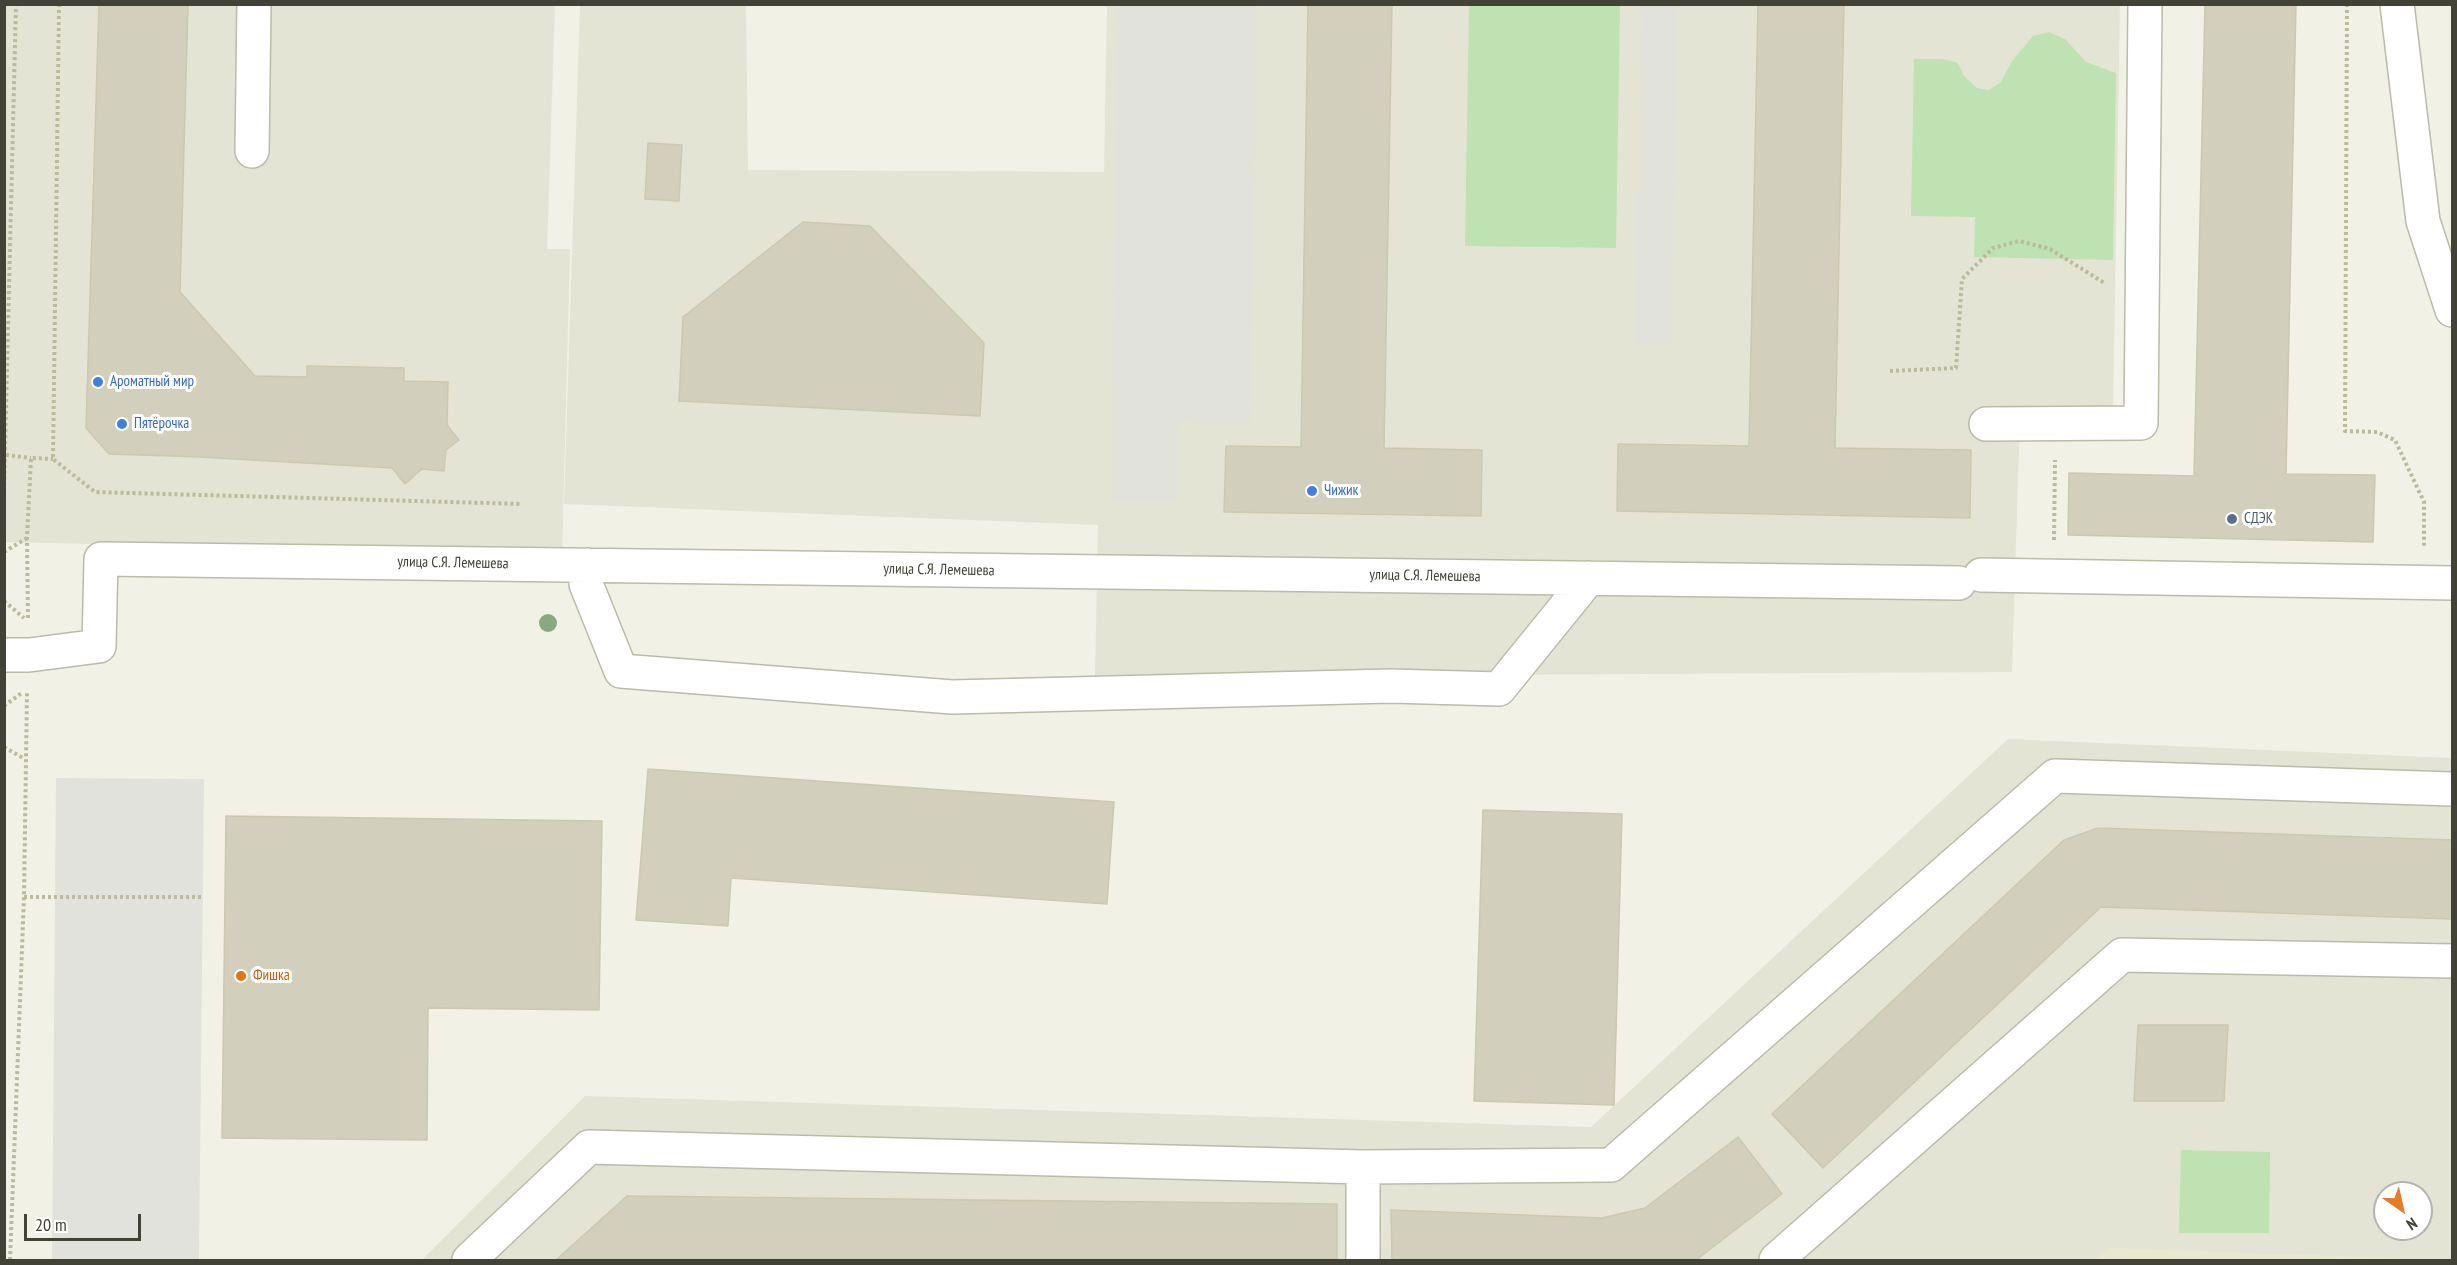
<!DOCTYPE html>
<meta charset="utf-8">
<style>
body{margin:0}
#map{position:relative;width:2457px;height:1265px;overflow:hidden;background:#f1f1e6;font-family:"PT Sans Narrow",sans-serif}
canvas{display:block}
.frame{position:absolute;inset:0;border:6px solid #434236;pointer-events:none}
.north{position:absolute;left:2373px;top:1181px;width:60px;height:60px;box-sizing:border-box;background:#fff;border:2px solid #b4b3af;border-radius:50%;rotate:146deg;font-size:16px;font-weight:700;line-height:24px;text-align:center;color:#434236}
.north::after{content:'';display:block;margin:auto;width:21px;height:27px;background:#e67b28;clip-path:polygon(50% 0,100% 100%,50% 72%,0 100%)}
.scale{position:absolute;left:24px;top:1214px;width:117px;height:27px;box-sizing:border-box;border:3px solid #434236;border-top:0;padding-left:8px;font-size:18px;line-height:21px;white-space:nowrap;color:#434236;-webkit-text-stroke:4px #fff;paint-order:stroke}
</style>
<div id="map">
<canvas width="2457" height="1265"></canvas>
<div class="frame"></div>
<div class="north">N</div>
<div class="scale">20 m</div>
</div>
<script>
const context = document.querySelector('canvas').getContext('2d');
context.lineJoin = 'round';
function paint(path, color) { context.fillStyle = color; context.fill(path, 'evenodd'); }
const toPath = rows => new Path2D(rows.map(r => 'M' + r).join(''));
function strokePath(path, color, width, dash) { context.strokeStyle = color; context.lineWidth = width; context.lineCap = dash ? 'butt' : 'round'; context.setLineDash(dash || []); context.stroke(path); }
function label(font, color, halo, rows, align = 'center') {
  context.font = font + ' "PT Sans Narrow",sans-serif'; context.lineWidth = 6; context.setLineDash([]); context.textBaseline = 'middle'; context.strokeStyle = halo; context.fillStyle = color; for (const [text, x, y, turn = 0] of rows) {
    context.save(); context.translate(x, y); context.rotate((+turn || 0) * Math.PI / 180); context.textAlign = isNaN(turn) ? turn : align; if (halo) context.strokeText(text, 0, 0); context.fillText(text, 0, 0); context.restore();
  }
}
const residential = toPath([
 [5,5,555,5,547,249,570,249,562,555,5,542],
 [580,5,746,5,748,170,1104,172,1107,5,2120,5,2113,412,2020,415,2012,672,1095,677,1098,525,564,504],
 [2008,739,2452,758,2452,1260,422,1260,585,1096,1591,1127],
 [2385,1193,2421,1193,2421,1229,2385,1229]
]);
const education = toPath([
 [2109,1248,2443,1260,2095,1260]
]);
const green = toPath([
 [1469,5,1620,5,1616,248,1465,246],
 [2049,32,2065,39,2086,62,2116,73,2113,260,1974,257,1975,217,1911,216,1914,59,1943,59,1958,63,1964,76,1977,88,1989,90,2001,82,2012,61,2033,36],
 [2181,1150,2270,1152,2269,1233,2179,1233]
]);
const parking = toPath([
 [1118,5,1257,5,1250,424,1178,422,1177,501,1111,501],
 [1642,5,1678,5,1671,344,1635,343],
 [56,778,204,779,199,1260,52,1260]
]);
const building = toPath([
 [99,4,188,4,180,292,255,376,307,377,307,366,404,368,404,381,448,382,447,425,459,440,446,450,444,471,422,469,405,484,392,468,200,457,109,454,86,428,99,4],
 [1308,4,1392,4,1384,448,1482,450,1481,516,1224,512,1226,446,1301,447,1308,4],
 [1758,4,1844,4,1835,448,1971,450,1970,518,1617,511,1618,444,1749,446,1758,4],
 [2205,4,2296,4,2286,474,2375,475,2373,542,2068,535,2069,473,2194,476,2205,4],
 [648,143,682,145,679,201,645,199,648,143],
 [803,222,870,226,984,343,980,416,679,401,683,317,803,222],
 [648,769,1114,802,1107,904,731,878,728,926,636,920,648,769],
 [1483,810,1622,814,1614,1105,1474,1101,1483,810],
 [226,816,602,821,599,1010,428,1008,427,1140,222,1138,226,816],
 [2098,828,2452,840,2452,919,2101,907,1823,1168,1772,1114,2064,840,2098,828],
 [2138,1025,2228,1025,2224,1101,2134,1101,2138,1025],
 [1738,1137,1782,1194,1696,1260,1392,1260,1391,1210,1602,1218,1645,1208,1738,1137],
 [627,1196,1337,1204,1337,1260,556,1260,627,1196]
]);
const path = toPath([
 [59,4,53,459,95,492,522,504],
 [2347,4,2345,431,2377,432,2395,440,2424,502,2424,547],
 [1890,371,1956,368,1962,279,1993,248,2019,241,2050,249,2106,284],
 [6,455,31,458],
 [4,492,16,4],
 [2054,540,2055,460],
 [4,552,27,538],
 [4,601,24,618],
 [28,618,27,538,31,458,53,459],
 [4,706,23,692],
 [4,747,25,759],
 [24,897,203,897],
 [10,1260,24,897,27,692]
]);
const minor = toPath([
 [2397,4,2423,221,2452,310],
 [252,151,254,4],
 [1986,424,2141,423,2145,4],
 [587,565,586,584,621,671,952,697,1390,686,1499,689,1589,578],
 [1981,575,2452,583],
 [4,655,29,655,99,646,101,559,1959,583],
 [469,1260,589,1147,1363,1167,1611,1165,2055,776,2452,789],
 [1363,1260,1363,1167],
 [1776,1260,2122,955,2452,961]
]);
const trees = [
 [548,623]
];
const markers = [
 [98,382,6,"#3f7fe0"],
 [122,424,6,"#3f7fe0"],
 [1312,491,6,"#3f7fe0"],
 [2232,519,6,"#5c6f8a"],
 [241,976,6,"#e8710a"]
];
const shopNames = [
 ["Ароматный мир",110,382],
 ["Пятёрочка",134,424],
 ["Чижик",1324,491]
];
const serviceNames = [
 ["СДЭК",2244,519]
];
const streetNames = [
 ["улица С.Я. Лемешева",453,563,1],
 ["улица С.Я. Лемешева",939,570,1],
 ["улица С.Я. Лемешева",1425,576,1]
];
const foodNames = [
 ["Фишка",253,976]
];
paint(residential, '#e4e4d4');
paint(education, '#e9e9d1');
paint(green, '#bee2b2');
paint(parking, '#e2e2dd');
paint(building, '#d2cfbc');
strokePath(building, '#ccc9b0', 1.5);
strokePath(minor, '#bbbba9', 36);
strokePath(path, '#bcba9c', 4, [3, 3]);
strokePath(minor, '#fff', 33);
context.fillStyle = '#89aa81';
for (const [x, y] of trees) { context.beginPath(); context.arc(x, y, 9, 0, 2 * Math.PI); context.fill(); }
for (const [x, y, r, color] of markers) { const dot = new Path2D(); dot.arc(x, y, r, 0, 2 * Math.PI); context.fillStyle = color; context.fill(dot); strokePath(dot, '#fff', 2); }
label('15px', '#366cbe', '#fff', shopNames, 'left');
label('15px', '#4e5e75', '#fff', serviceNames, 'left');
label('15px', '#434236', '#fff', streetNames);
label('15px', '#c56008', '#fff', foodNames, 'left');
</script>
